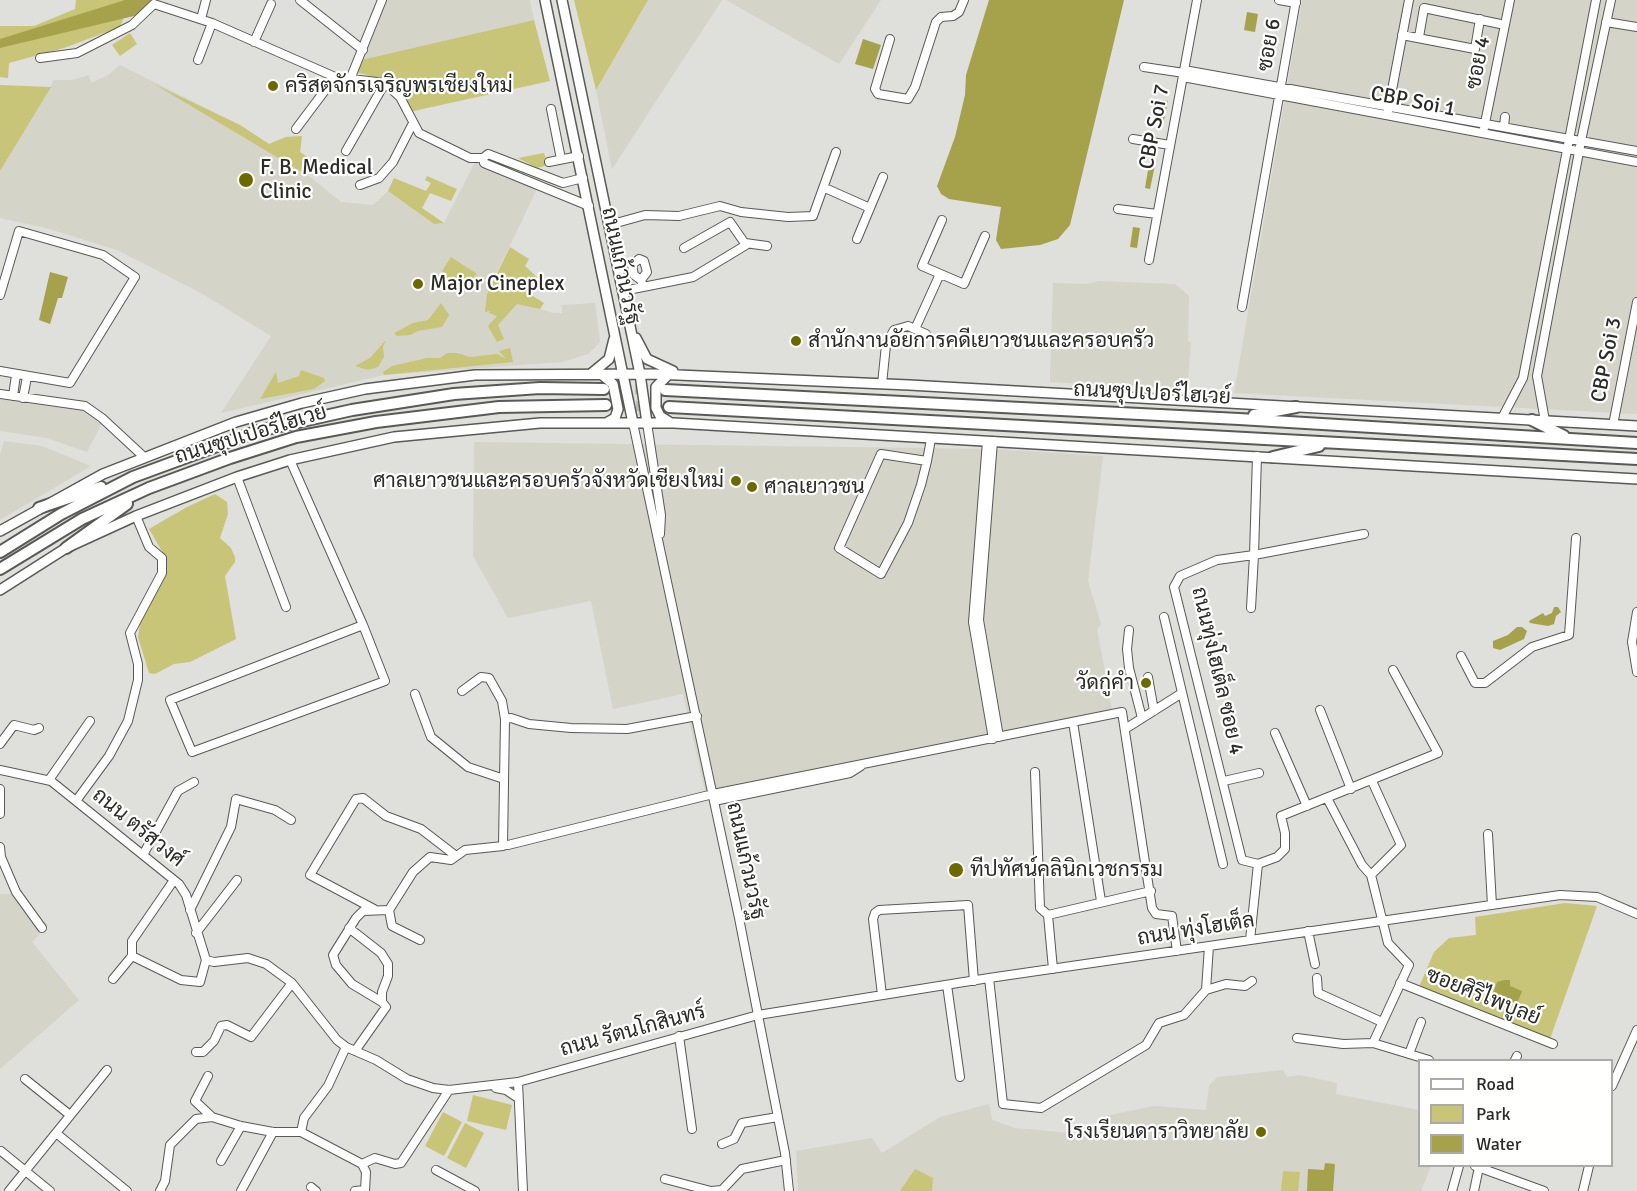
<!DOCTYPE html>
<meta charset="utf-8">
<style>
body{margin:0}
#map{position:relative;width:1637px;height:1191px;overflow:hidden;background:#dfdfdb;font-family:Signika,sans-serif}
canvas{display:block}
.legend{position:absolute;left:1418px;top:1059px;width:195px;height:108px;box-sizing:border-box;background:#fffffe;border:2px solid #aaaaa9;margin:0;padding:8px 10px;list-style:none;font-size:18px;color:#2b2b2a}
.legend li{display:flex;align-items:center;gap:12px;height:30px}
.legend b{width:30px;border:2px solid #aaaaa9}
</style>
<div id="map">
<canvas width="1637" height="1191"></canvas>
<ul class="legend">
<li><b style="height:8px;background:#fff"></b>Road</li>
<li><b style="height:16px;background:#c8c578"></b>Park</li>
<li><b style="height:16px;background:#a6a24b"></b>Water</li>
</ul>
</div>
<script>
const context = document.querySelector('canvas').getContext('2d');
context.lineJoin = 'round';
function paint(path, color) { context.fillStyle = color; context.fill(path, 'evenodd'); }
const toPath = rows => new Path2D(rows.map(r => 'M' + r).join(''));
function strokePath(path, color, width, dash) { context.strokeStyle = color; context.lineWidth = width; context.lineCap = dash ? 'butt' : 'round'; context.setLineDash(dash || []); context.stroke(path); }
function label(font, color, halo, rows, align = 'center') {
  context.font = font + ' Signika,Sarabun,sans-serif'; context.lineWidth = 4.5; context.setLineDash([]); context.textBaseline = 'middle'; context.strokeStyle = halo; context.fillStyle = color; for (const [text, x, y, turn = 0] of rows) {
    context.save(); context.translate(x, y); context.rotate((+turn || 0) * Math.PI / 180); context.textAlign = isNaN(turn) ? turn : align; if (halo) context.strokeText(text, 0, 0); context.fillText(text, 0, 0); context.restore();
  }
}
const built = toPath([
 [384,0,530,0,534,20,361,60],
 [648,0,722,0,612,169,596,90],
 [726,0,881,0,839,64],
 [1302,0,1637,0,1637,414,1234,393],
 [120,65,240,125,269,144,286,137,302,136,300,152,313,161,308,175,341,202,373,205,388,191,434,224,444,223,475,162,538,187,487,293,553,313,562,313,562,305,595,303,600,342,588,354,562,362,384,375,221,413,271,336,201,293,117,250,46,228,0,218,0,171,54,80,72,80,89,75,91,83,108,75],
 [1099,281,1175,284,1189,296,1188,341,1191,343,1187,390,1050,382,1053,283,1087,284],
 [0,398,84,409,103,421,87,452,47,438,0,431],
 [4,441,42,446,91,466,0,520,0,455],
 [474,442,994,449,1103,456,1088,581,1101,624,1097,629,1112,710,705,792,683,694,613,709,591,601,508,618,473,556],
 [0,894,13,894,48,925,32,942,79,1000,0,1069],
 [1283,1070,1287,1077,1300,1075,1337,1083,1336,1094,1419,1110,1420,1166,1431,1166,1421,1191,798,1191,796,1151,872,1138,882,1153,940,1117,989,1104,992,1120,1015,1128,1102,1136,1105,1116,1154,1106,1206,1110,1209,1086,1217,1077]
]);
const green = toPath([
 [76,0,131,0,120,27,64,48,9,63,8,78,0,77,0,26,34,26,75,9],
 [574,0,648,0,596,90],
 [534,20,550,81,409,112,402,95,388,81,356,72,361,60],
 [130,33,137,44,120,56,112,45],
 [154,84,240,125,269,144,286,137,302,136,300,152,313,161,307,175],
 [0,85,51,87,0,171],
 [544,153,548,165,537,168,518,158],
 [427,176,457,189,451,201,430,193,422,208,444,223,434,224,388,191,394,178,426,191,431,183,425,180],
 [510,247,529,259,525,266,539,279,528,293,544,303,540,309,517,304,498,325,504,339,497,342,488,326,497,316,489,313,490,311,485,312,487,294],
 [451,257,477,274,460,292,446,283,448,280,445,277,447,274,442,271],
 [441,303,449,315,442,327,418,331,410,335,397,336,394,333,413,323,428,320],
 [386,340,383,347,384,357,378,367,368,370,355,366,370,358],
 [510,348,513,362,384,375,383,372,392,366,427,358,440,358,447,353,457,353,470,357,497,354,506,359,499,351],
 [301,370,324,378,325,381,314,389,260,399,276,372,278,383,299,376],
 [215,494,227,502,228,514,220,538,231,548,235,557,235,562,225,576,236,639,190,662,174,664,155,674,149,673,138,637,140,623,142,614,167,573,166,558,149,529,187,507],
 [1565,903,1597,906,1550,1039,1419,987,1434,952,1449,938,1476,935,1475,917],
 [473,1095,512,1105,506,1130,467,1121],
 [443,1112,462,1122,444,1156,425,1146],
 [465,1123,484,1133,466,1168,447,1158],
 [915,1169,933,1178,932,1191,900,1191],
 [1283,1171,1300,1172,1298,1191,1281,1191]
]);
const water = toPath([
 [125,0,152,0,138,15,0,48,0,39],
 [989,0,1124,0,1070,225,1058,239,1040,245,1001,249,996,240,1001,207,949,199,941,194,937,186,955,137,965,95,966,75],
 [1247,12,1258,14,1255,32,1244,30],
 [863,39,881,45,873,69,855,64],
 [1162,100,1168,101,1163,125,1157,124],
 [1149,164,1155,165,1150,189,1145,188],
 [1133,227,1140,228,1137,248,1130,247],
 [50,272,68,277,62,298,58,298,50,324,39,320],
 [1554,607,1558,607,1561,612,1556,616,1554,624,1548,626,1530,623,1529,621,1543,613,1545,616,1552,613],
 [1517,627,1522,627,1527,631,1524,639,1500,650,1493,648,1493,641,1508,635],
 [1504,980,1510,980,1510,986,1522,991,1517,1004,1493,994,1497,982],
 [1325,1163,1335,1164,1333,1191,1307,1191,1308,1169,1324,1170]
]);
const highwayTunnel = toPath([
 [605,389,664,390],
 [606,405,669,407]
]);
const minor = toPath([
 [300,0,363,50],
 [1279,0,1296,3],
 [201,19,206,0],
 [1606,22,1637,27],
 [1402,35,1475,49,1480,19],
 [1419,37,1424,8,1505,25],
 [890,39,875,89,878,94,908,99,915,87,936,22,941,17,953,16,959,12,964,0],
 [254,42,271,4],
 [40,58,77,53,132,25,154,4,212,23,335,77,385,83,400,97,419,133,470,158,483,158],
 [198,60,212,23],
 [1144,67,1184,73],
 [1184,70,1637,151],
 [351,77,382,0],
 [1183,77,1637,162],
 [551,109,561,159],
 [1388,111,1409,0],
 [1504,127,1505,117],
 [1484,128,1510,0],
 [296,129,335,77],
 [1133,139,1170,145],
 [346,151,385,83],
 [549,162,579,156],
 [583,178,563,183,488,154,483,158,484,163,589,206],
 [360,185,379,178,393,162,412,125],
 [825,188,870,208],
 [1118,209,1157,214],
 [942,220,922,266,964,284,985,236],
 [609,225,645,215,679,216,720,206,741,212,788,217,813,216,836,152],
 [857,239,883,177],
 [745,243,767,246],
 [1149,260,1197,0],
 [641,280,647,272,644,261,639,259,632,265,634,275,641,280,643,287],
 [623,291,693,277,746,245,730,222,684,248],
 [0,295,19,231,103,255,135,277,70,383,0,371],
 [1242,307,1296,0],
 [915,329,940,274],
 [882,384,886,345,894,330,908,326,926,334],
 [0,394,85,406,102,418,144,457],
 [13,396,16,375],
 [23,398,27,377],
 [1502,418,1523,378,1596,0],
 [1545,421,1537,376,1581,141,1611,0],
 [633,423,739,918,785,1153,789,1191],
 [647,423,661,515,660,534],
 [1613,425,1637,302],
 [987,441,973,622,993,739],
 [993,441,979,620,999,737],
 [1257,456,1254,555,1217,560,1180,576,1174,587,1242,860,1258,864,1277,857,1285,849,1285,833,1281,816,1438,753,1393,670],
 [290,460,363,625,385,681,192,752,170,700,363,625],
 [927,461,881,454,839,548,881,574,908,523,921,485,927,461,931,439],
 [237,477,286,607],
 [1251,608,1254,555,1364,534],
 [1637,612,1632,642,1637,672],
 [1164,617,1223,864],
 [1129,630,1127,649,1129,668,1142,718],
 [1461,656,1475,683,1485,683,1532,647,1569,635,1576,538],
 [1148,677,1154,711],
 [462,691,481,677,489,678,502,701,505,719],
 [415,694,431,737,468,767,504,779],
 [1320,710,1351,789],
 [1073,722,1101,901],
 [1125,729,1182,693],
 [1275,733,1307,806],
 [0,744,14,725,34,730,39,728],
 [0,770,51,781,179,884,186,895,206,960,214,962,248,958,266,964,292,983,337,1040,346,1047,376,1060,407,1079,433,1088,449,1090,518,1082,758,1015,989,978,1560,895,1597,897,1637,914],
 [1035,772,1040,908,1048,915,1053,969],
 [49,780,90,721],
 [1224,781,1259,773],
 [0,789,0,814],
 [1327,798,1362,865,1371,875,1388,943,1409,965,1373,1043],
 [76,801,109,756,128,721,138,680,138,664,130,633,162,573,162,558,149,547,136,516],
 [714,801,850,773,861,766],
 [1488,834,1492,905],
 [508,845,713,794,1122,712,1152,908,1156,914,1172,916,1177,951],
 [0,847,1,857,16,892,42,928],
 [143,855,178,791,194,782],
 [1371,875,1401,845,1372,781],
 [374,909,310,875,356,799,363,798,386,816,421,829,456,856],
 [190,910,231,827,236,799,275,810,291,820],
 [389,910,392,926,420,940],
 [1048,915,1151,891],
 [349,928,381,953,388,964,388,976,382,992,382,1002],
 [1308,931,1315,964],
 [196,933,237,880],
 [1250,940,1258,864],
 [132,956,132,941,174,880],
 [989,978,1003,1104,1041,1108,1146,1045,1159,1023,1184,1015,1206,990,1209,946],
 [1317,978,1318,993,1382,1022],
 [113,979,132,956,181,980,200,982,206,960],
 [1400,983,1553,1044],
 [947,985,960,1077],
 [1206,990,1226,984,1245,986,1252,981],
 [882,995,873,919,875,913,879,910,968,905,974,981],
 [679,1036,692,1129],
 [1297,1038,1343,1044,1373,1043,1429,1060],
 [346,1047,328,1086,304,1118,301,1132,362,1164,366,1172,365,1191],
 [355,1051,386,1007,382,1002,352,984,336,965,333,955,356,918,363,911,389,910,413,872,430,857,451,860,465,850,503,846,505,719,511,718,529,724,571,728,627,729,697,716],
 [196,1052,203,1052,214,1041,221,1026,227,1025,251,1037,292,983],
 [1409,1054,1421,1022],
 [1515,1060,1517,1056],
 [208,1076,195,1101,212,1117],
 [25,1079,70,1115],
 [518,1082,523,1191],
 [1612,1086,1637,1030],
 [496,1088,506,1090,518,1098],
 [56,1133,127,1191],
 [722,1144,734,1139,742,1123,778,1117],
 [1,1151,50,1191],
 [221,1161,241,1126],
 [362,1164,375,1158,395,1164,401,1163,449,1090],
 [1475,1166,1544,1191],
 [436,1170,475,1191],
 [665,1179,711,1191,722,1190,742,1169,786,1160],
 [311,1187,316,1191],
 [9,1191,107,1070],
 [160,1191,165,1181,170,1145,196,1119,212,1117,241,1126,273,1132,301,1132],
 [241,1191,273,1132],
 [355,1191,365,1190],
 [1452,1191,1459,1166],
 [1474,1191,1479,1167],
 [1583,1191,1589,1166]
]);
const major = toPath([
 [545,0,633,423],
 [562,0,640,374,647,423],
 [636,338,647,359,673,371],
 [592,373,609,359,614,339],
 [601,374,613,384,618,409,615,418,608,422],
 [668,375,656,387,656,408,660,416,671,423],
 [0,531,103,474,236,422,302,403,365,389,475,375,655,374,909,385,1637,426],
 [0,590,66,548,136,516,237,477,290,460,394,437,540,423,674,423,1637,479]
]);
const highway = toPath([
 [665,390,1239,419,1637,443],
 [669,407,1637,459],
 [1254,415,1296,407],
 [1532,420,1564,436],
 [1273,457,1319,446],
 [39,508,101,487],
 [66,548,127,504],
 [0,552,61,514,133,477,258,431,352,410,454,394,540,388,604,389],
 [0,569,82,519,149,488,230,458,296,437,376,422,499,407,606,405]
]);
const markers = [
 [273,86,6,"#6d6901"],
 [246,180,8,"#6d6901"],
 [418,284,6,"#6d6901"],
 [796,341,6,"#6d6901"],
 [736,481,6,"#6d6901"],
 [752,487,6,"#6d6901"],
 [1146,683,6,"#6d6901"],
 [956,870,8,"#6d6901"],
 [1261,1132,6,"#6d6901"]
];
const streetNames = [
 ["ซอย 6",1270,45,-80],
 ["ซอย 4",1479,63,-79],
 ["CBP Soi 1",1413,102,11],
 ["CBP Soi 7",1155,127,-79],
 ["ถนนแก้วนวรัฐ",620,266,78],
 ["CBP Soi 3",1607,360,-79],
 ["ถนนซุปเปอร์ไฮเวย์",1152,394,3],
 ["ถนนซุปเปอร์ไฮเวย์",251,435,-17],
 ["ถนนทุ่งโฮเต็ล ซอย 4",1217,671,77],
 ["ถนน ตรัสวงศ์",138,828,39],
 ["ถนนแก้วนวรัฐ",745,861,78],
 ["ถนน ทุ่งโฮเต็ล",1196,930,-9],
 ["ซอยศิริไพบูลย์",1483,997,22],
 ["ถนน รัตนโกสินทร์",633,1031,-15]
];
const poiNames = [
 ["คริสตจักรเจริญพรเชียงใหม่",285,86],
 ["F. B. Medical",260,168],
 ["Clinic",260,192],
 ["Major Cineplex",430,284],
 ["สำนักงานอัยการคดีเยาวชนและครอบครัว",808,341],
 ["ศาลเยาวชนและครอบครัวจังหวัดเชียงใหม่",724,481,"right"],
 ["ศาลเยาวชน",764,487],
 ["วัดกู่คำ",1134,683,"right"],
 ["ทีปทัศน์คลินิกเวชกรรม",970,870],
 ["โรงเรียนดาราวิทยาลัย",1249,1132,"right"]
];
paint(built, '#d4d4c9');
paint(green, '#c8c578');
paint(water, '#a6a24b');
strokePath(highwayTunnel, '#bbbbb8', 10, [10, 5]);
strokePath(minor, '#595956', 10);
strokePath(major, '#595956', 12);
strokePath(highway, '#595956', 14);
strokePath(minor, '#fff', 8);
strokePath(major, '#fff', 9);
strokePath(highway, '#fff', 10);
for (const [x, y, r, color] of markers) { const dot = new Path2D(); dot.arc(x, y, r, 0, 2 * Math.PI); context.fillStyle = color; context.fill(dot); strokePath(dot, '#fffffe', 2); }
label('21px', '#2b2b2a', '#fffffe', streetNames);
label('21px', '#2b2b2a', '#fffffe', poiNames, 'left');
</script>
